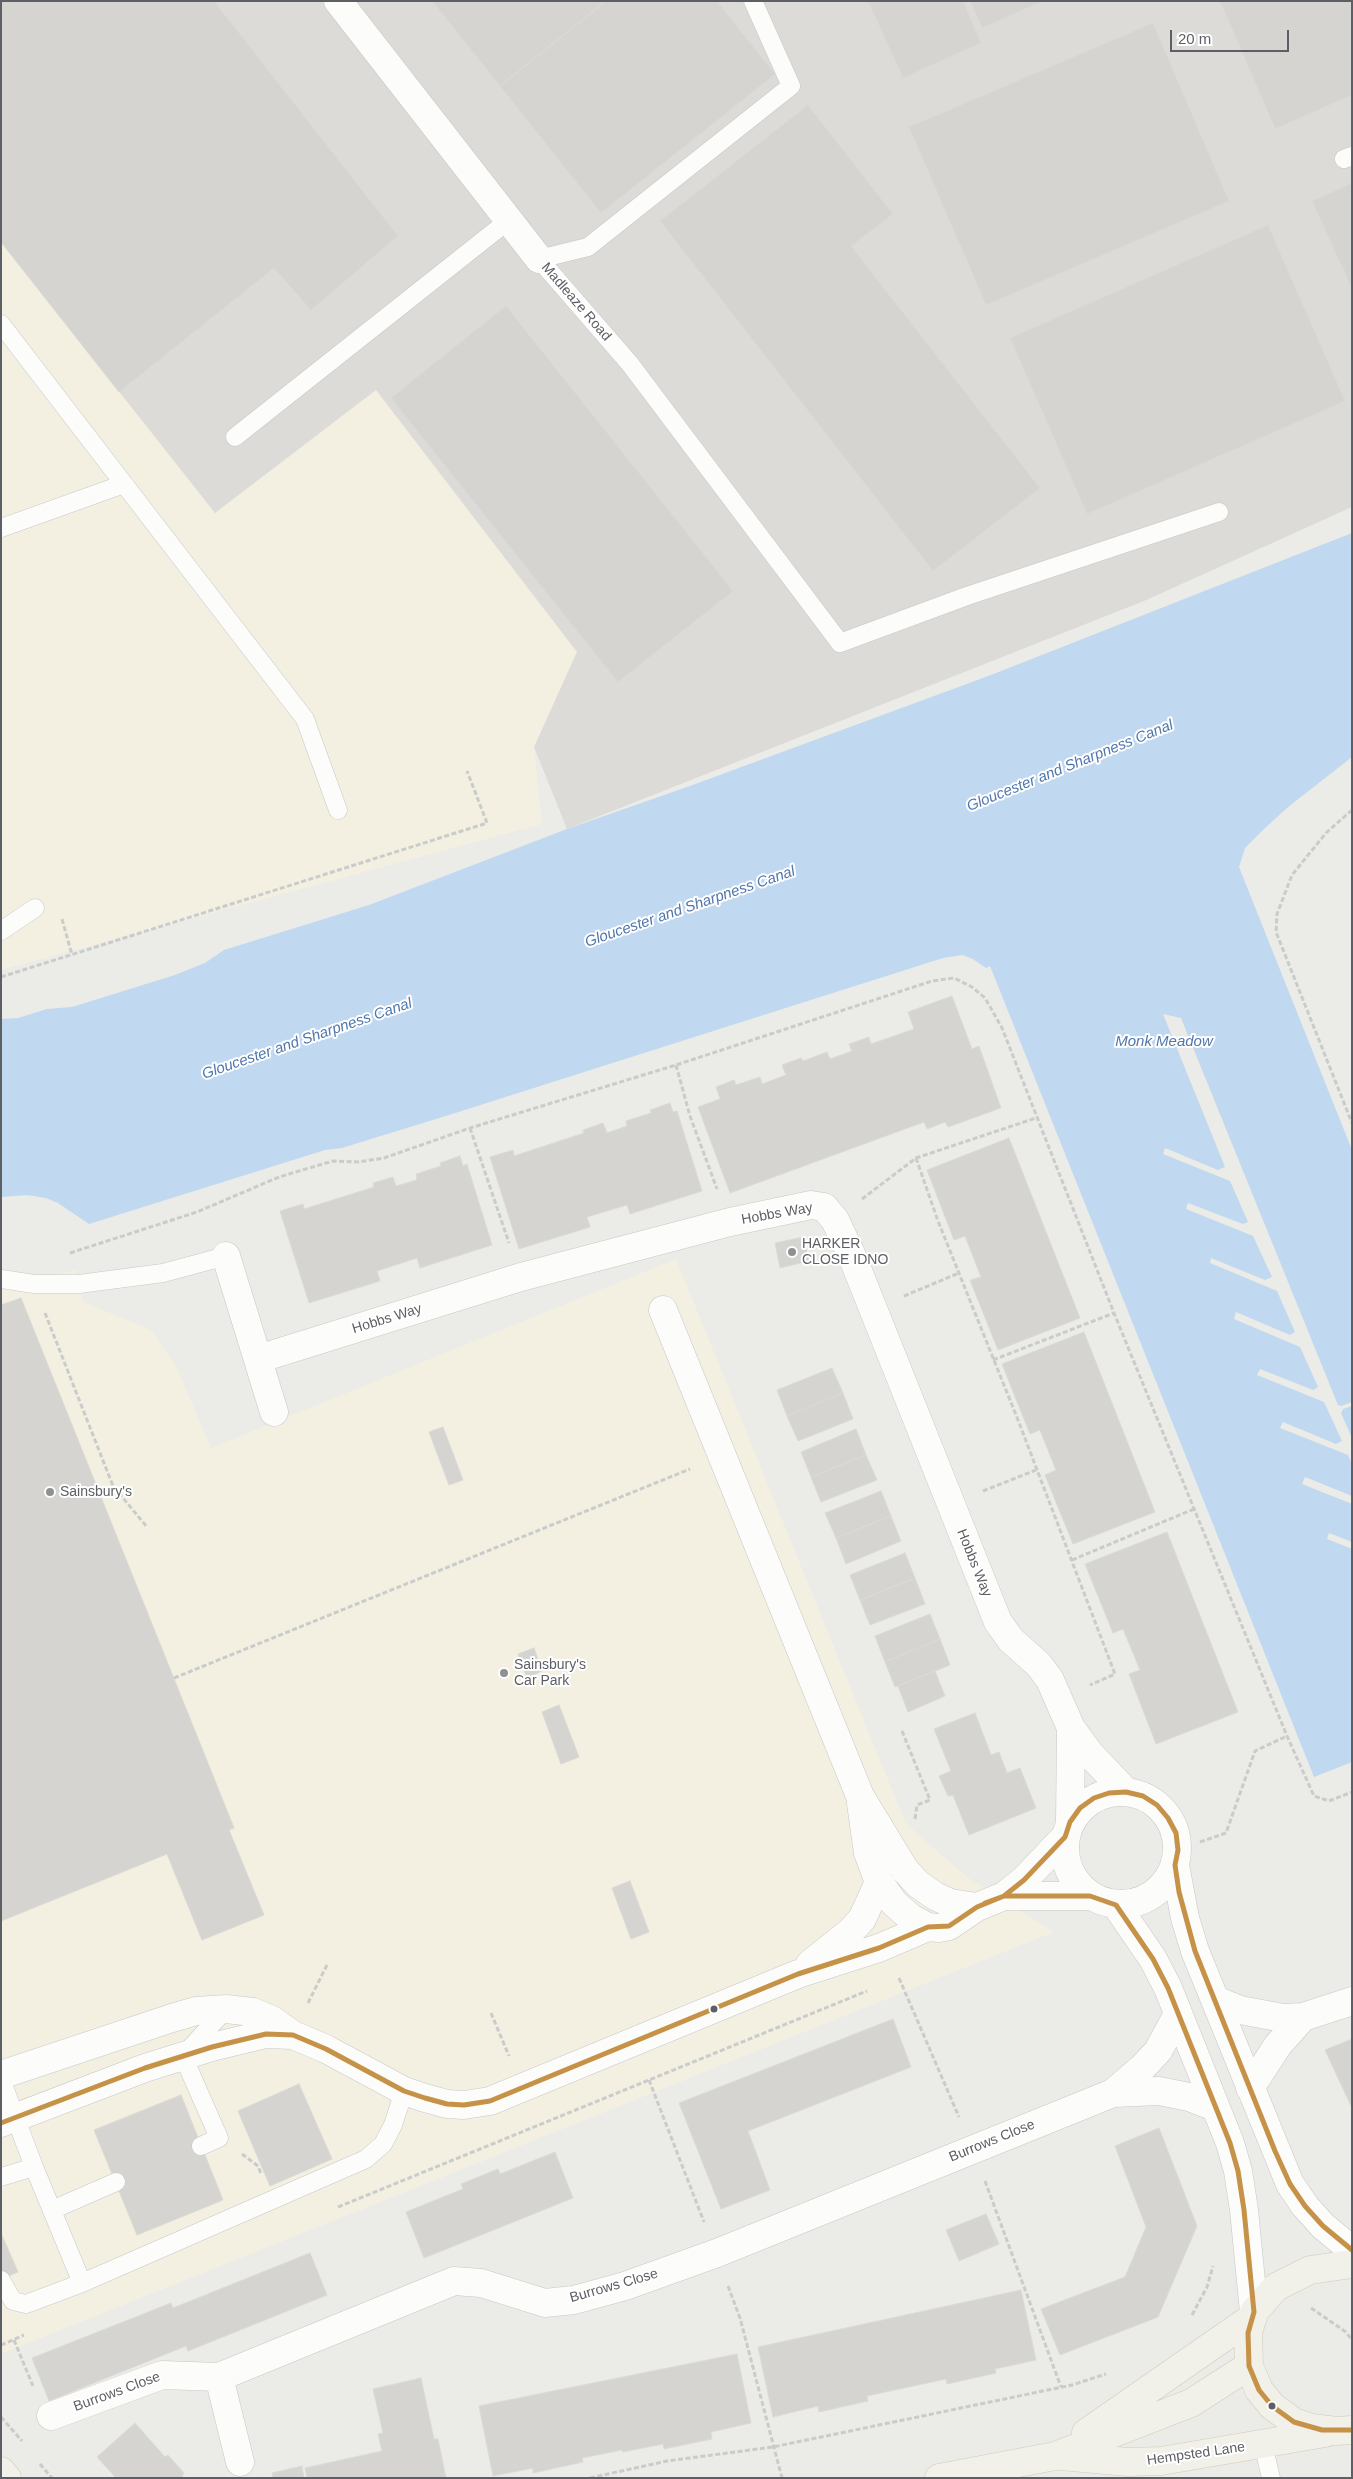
<!DOCTYPE html>
<style>
body{margin:0}
#map{position:relative;width:1353px;height:2479px;overflow:hidden;background:#ebebe7;font-family:Arial,sans-serif}
canvas{display:block}
.frame{position:absolute;inset:0;border:2px solid #5c5f63;pointer-events:none}
.scale{position:absolute;left:1170px;top:30px;width:119px;height:22px;box-sizing:border-box;border:2px solid #5c5f63;border-top:0;padding-left:6px;font-size:15px;line-height:18px;white-space:nowrap;color:#5c5f63;-webkit-text-stroke:4px #fff;paint-order:stroke}
</style>
<div id="map">
<canvas width="1353" height="2479"></canvas>
<div class="frame"></div>
<div class="scale">20 m</div>
</div>
<script>
const context = document.querySelector('canvas').getContext('2d');
context.lineJoin = 'round';
function paint(path, color) { context.fillStyle = color; context.fill(path, 'evenodd'); }
const toPath = rows => new Path2D(rows.map(r => 'M' + r).join(''));
function strokePath(path, color, width, dash) { context.strokeStyle = color; context.lineWidth = width; context.lineCap = dash ? 'butt' : 'round'; context.setLineDash(dash || []); context.stroke(path); }
function label(font, color, halo, rows, align = 'center') {
  context.font = font + ' Arial,sans-serif'; context.lineWidth = 4; context.setLineDash([]); context.textBaseline = 'middle'; context.strokeStyle = halo; context.fillStyle = color; for (const [text, x, y, turn = 0] of rows) {
    context.save(); context.translate(x, y); context.rotate((+turn || 0) * Math.PI / 180); context.textAlign = isNaN(turn) ? turn : align; if (halo) context.strokeText(text, 0, 0); context.fillText(text, 0, 0); context.restore();
  }
}
const commercial = toPath([
 [1,242,215,513,376,390,577,652,534,747,542,824,1,970],
 [676,1259,906,1824,967,1877,1054,1932,1,2354,1,1289,76,1270,83,1302,151,1330,177,1368,211,1448]
]);
const industrial = toPath([
 [1,1,1352,1,1352,507,1144,601,567,829,534,747,577,652,376,390,215,513,1,242]
]);
const water = toPath([
 [1352,533,1352,757,1288,807,1264,829,1245,848,1239,867,1352,1150,1352,1762,1314,1777,990,966,986,968,973,959,962,955,943,958,452,1114,342,1148,325,1150,89,1224,58,1203,46,1198,27,1195,1,1197,1,1019,18,1018,47,1009,72,1007,175,975,205,963,224,950,369,905,567,829,690,786,991,675]
]);
const pier = toPath([
 [1163,1014,1181,1018,1338,1405,1341,1406,1352,1402,1352,1406,1343,1409,1341,1413,1352,1438,1352,1464,1348,1455,1280,1428,1283,1422,1336,1444,1342,1441,1324,1402,1257,1375,1260,1369,1313,1390,1318,1387,1300,1347,1234,1319,1236,1312,1290,1335,1295,1332,1277,1291,1210,1263,1211,1258,1265,1280,1272,1277,1253,1236,1186,1209,1188,1203,1243,1224,1248,1222,1230,1181,1163,1154,1165,1148,1218,1170,1225,1167],
 [1305,1477,1352,1496,1352,1504,1302,1484],
 [1329,1533,1352,1542,1352,1549,1327,1539]
]);
const building = toPath([
 [1,1,214,1,398,236,311,310,274,268,119,392,1,242,1,1],
 [432,1,606,1,500,86,432,1],
 [606,1,717,1,775,74,601,213,500,86,606,1],
 [868,1,963,1,981,43,903,78,868,1],
 [970,1,1043,1,982,28,970,1],
 [1220,1,1352,1,1352,95,1275,129,1220,1],
 [1153,23,1229,201,986,305,909,127,1153,23],
 [808,105,893,214,851,246,1040,488,933,571,660,221,808,105],
 [1352,183,1352,289,1312,201,1352,183],
 [1268,225,1345,401,1087,514,1010,338,1268,225],
 [506,306,733,591,618,682,391,398,506,306],
 [952,996,972,1049,979,1046,1001,1108,948,1127,945,1122,927,1129,924,1122,730,1193,698,1107,720,1099,716,1087,734,1080,736,1085,760,1077,762,1084,786,1075,782,1065,801,1058,803,1061,827,1052,830,1059,852,1051,849,1044,869,1037,871,1044,914,1029,908,1012,952,996],
 [670,1103,673,1112,677,1111,702,1191,630,1214,627,1205,587,1217,590,1227,519,1249,490,1157,513,1150,514,1156,584,1133,583,1130,603,1123,607,1133,627,1126,626,1121,651,1113,650,1110,670,1103],
 [1009,1138,1080,1318,998,1350,970,1280,981,1277,965,1236,954,1240,927,1170,1009,1138],
 [460,1156,463,1166,467,1164,492,1245,420,1268,417,1258,377,1271,380,1281,309,1303,280,1211,303,1204,304,1209,374,1187,373,1183,393,1177,396,1186,417,1180,416,1174,441,1166,440,1163,460,1156],
 [803,1237,809,1261,780,1268,775,1243,803,1237],
 [21,1298,234,1828,229,1830,264,1915,202,1940,167,1854,1,1921,1,1305,21,1298],
 [1084,1332,1155,1512,1073,1544,1045,1475,1056,1470,1040,1430,1030,1434,1002,1364,1084,1332],
 [832,1368,843,1393,787,1416,777,1390,832,1368],
 [843,1393,853,1419,798,1441,787,1416,843,1393],
 [443,1427,463,1480,449,1485,429,1432,443,1427],
 [856,1429,866,1455,811,1477,801,1452,856,1429],
 [866,1455,877,1480,821,1502,811,1477,866,1455],
 [881,1491,891,1516,836,1538,825,1513,881,1491],
 [891,1516,901,1541,846,1564,836,1538,891,1516],
 [1167,1532,1238,1712,1156,1744,1129,1674,1140,1670,1123,1629,1113,1633,1085,1564,1167,1532],
 [905,1553,915,1578,860,1600,850,1575,905,1553],
 [915,1578,925,1604,870,1625,860,1600,915,1578],
 [930,1614,940,1639,885,1662,875,1636,930,1614],
 [940,1639,950,1665,895,1687,885,1662,940,1639],
 [534,1648,542,1671,527,1678,518,1654,534,1648],
 [935,1671,945,1696,908,1712,898,1686,935,1671],
 [559,1705,579,1757,561,1764,542,1712,559,1705],
 [975,1713,991,1755,999,1752,1007,1773,1020,1768,1036,1808,969,1835,953,1795,948,1796,939,1776,951,1771,934,1729,975,1713],
 [630,1881,649,1932,631,1939,612,1888,630,1881],
 [893,2019,911,2067,748,2131,770,2190,721,2209,679,2103,893,2019],
 [1352,2039,1352,2108,1325,2050,1352,2039],
 [299,2084,332,2159,270,2186,238,2111,299,2084],
 [181,2095,223,2200,137,2235,94,2130,181,2095],
 [1159,2128,1197,2226,1158,2317,1060,2355,1041,2309,1125,2277,1146,2227,1115,2146,1159,2128],
 [555,2152,573,2198,424,2258,406,2212,463,2189,461,2184,498,2169,500,2174,555,2152],
 [986,2214,999,2244,959,2261,946,2230,986,2214],
 [1,2233,18,2272,1,2279,1,2233],
 [310,2253,327,2295,188,2351,186,2346,49,2401,32,2358,171,2303,173,2308,310,2253],
 [1021,2290,1036,2360,995,2369,996,2373,947,2384,946,2379,867,2396,868,2401,819,2412,818,2406,773,2417,758,2347,1021,2290],
 [737,2354,751,2423,711,2432,712,2439,664,2449,663,2444,623,2452,622,2450,582,2458,583,2462,533,2473,533,2468,493,2476,479,2406,737,2354],
 [421,2378,434,2439,438,2439,446,2478,307,2478,305,2468,382,2451,378,2434,383,2433,373,2389,421,2378],
 [135,2423,165,2457,168,2455,184,2473,182,2476,184,2478,116,2478,97,2457,135,2423],
 [302,2466,304,2478,271,2478,273,2477,272,2473,302,2466]
]);
const path = toPath([
 [1352,810,1326,833,1292,875,1277,914,1276,932,1352,1123],
 [62,919,72,955],
 [1,977,487,823,467,771],
 [676,1065,690,1116,717,1189],
 [470,1128,509,1243],
 [916,1158,938,1221,1018,1420,1115,1674,1090,1685],
 [862,1199,916,1158,1036,1118],
 [70,1253,197,1212,279,1177,333,1161,358,1162,384,1158,470,1128,676,1065,932,981,954,978,972,987,985,998,1002,1028,1114,1313,1287,1736,1314,1796,1329,1801,1352,1792],
 [904,1296,959,1273],
 [45,1313,113,1486,147,1527],
 [993,1360,1114,1313],
 [983,1491,1036,1470],
 [1072,1560,1194,1509],
 [174,1678,690,1469],
 [902,1731,930,1800,917,1805,915,1819],
 [1200,1842,1226,1833,1255,1751,1287,1736],
 [899,1978,959,2117],
 [308,2003,327,1965],
 [491,2013,509,2056],
 [649,2080,704,2222],
 [242,2154,258,2166,261,2174],
 [985,2181,1061,2387],
 [338,2207,867,1991],
 [728,2286,740,2318,782,2478],
 [1311,2308,1346,2332,1352,2340],
 [1192,2315,1207,2287,1213,2266],
 [14,2340,33,2386],
 [1,2345,24,2335],
 [1,2417,22,2441],
 [40,2464,52,2478],
 [590,2478,667,2461,773,2447,1072,2385,1106,2374]
]);
const lane = toPath([
 [753,1,791,86,588,247,539,259,630,364,840,643,967,596,1219,512],
 [1344,159,1352,156],
 [1,324,124,484,1,528],
 [235,437,509,220],
 [124,484,305,719,338,810],
 [1,931,35,908],
 [1,1279,34,1284,79,1284,163,1273,226,1256],
 [1,2079,34,2167,82,2283],
 [201,2146,219,2138,183,2056,226,2009],
 [1,2177,34,2167],
 [52,2210,116,2182],
 [1,2280,13,2301,26,2304,82,2283,366,2159,383,2144,393,2125,404,2091],
 [1263,2444,1271,2478]
]);
const street = toPath([
 [338,1,539,259],
 [226,1256,274,1412],
 [663,1310,860,1796,905,1870,918,1884,935,1896,950,1903,977,1907],
 [258,1359,521,1277,730,1222,811,1205,824,1207,835,1220,852,1256,998,1622,1011,1640,1039,1665,1050,1680,1071,1728,1090,1754,1126,1792],
 '1065 1848a56 56 0 1 1 112 0a56 56 0 1 1-112 0Z',
 [861,1803,868,1853,879,1882,894,1903,911,1918,928,1927,939,1928,949,1926,977,1907,1004,1896,1024,1880,1065,1837],
 [1070,1822,1071,1728],
 [1175,1865,1185,1918,1195,1951,1290,2184,1305,2206,1323,2226,1352,2250],
 [1004,1896,1090,1896],
 [1116,1905,1153,1959,1168,1988,1230,2143,1238,2171,1244,2210,1254,2312],
 [810,1964,850,1932,862,1919,879,1882],
 [1215,2000,1240,2010,1283,2018,1303,2017,1352,2001],
 [1,2075,172,2018,196,2011,226,2009,253,2012,272,2020,293,2035,326,2049,404,2091,425,2098,447,2104,464,2105,490,2101,798,1974,879,1948,928,1927],
 [1250,2088,1278,2045,1303,2017],
 [1113,2093,1141,2069,1158,2051,1178,2014],
 [1,2123,145,2068,212,2047,266,2034,293,2035],
 [219,2377,240,2462],
 [51,2416,162,2375,219,2377,454,2281,481,2283,545,2303,574,2300,625,2286,717,2253,1113,2093,1159,2091,1189,2097,1215,2107]
]);
const primary = toPath([
 [1352,2264,1310,2270,1276,2287,1254,2312,1248,2333,1249,2366,1259,2390,1272,2406,1294,2422,1312,2428,1336,2431,1352,2430],
 [1086,2433,1253,2317],
 [1061,2456,1128,2462,1161,2461,1325,2433],
 [1,2471,7,2478],
 [939,2478,1055,2456,1191,2403,1249,2366]
]);
const bus1 = toPath([
 [985,1903,1004,1896,1024,1880,1065,1837,1070,1822,1080,1808,1094,1798,1109,1793,1126,1792,1143,1796,1157,1805,1168,1818,1176,1833,1178,1850,1175,1865,1179,1892,1195,1951,1275,2151,1290,2184,1305,2206,1323,2226,1352,2250],
 [1,2123,145,2068,212,2047,266,2034,293,2035,326,2049,404,2091,425,2098,447,2104,464,2105,490,2101,798,1974,879,1948,928,1927,949,1926,977,1907,1004,1896,1090,1896,1116,1905,1153,1959,1168,1988,1230,2143,1238,2171,1244,2210,1254,2312,1248,2333,1249,2366,1259,2390,1272,2406,1294,2422,1322,2430,1352,2430]
]);
const markers = [
 [792,1252,5,"#8e9091"],
 [50,1492,5,"#8e9091"],
 [504,1673,5,"#8e9091"],
 [714,2009,4.5,"#5c5f63"],
 [1272,2406,4.5,"#5c5f63"]
];
const streetNames = [
 ["Madleaze Road",576,302,49],
 ["Hobbs Way",777,1214,-10],
 ["Hobbs Way",387,1319,-17],
 ["Hobbs Way",974,1563,68],
 ["Burrows Close",992,2141,-22],
 ["Burrows Close",614,2286,-16],
 ["Burrows Close",117,2392,-20],
 ["Hempsted Lane",1196,2454,-8]
];
const poiNames = [
 ["HARKER",802,1244],
 ["CLOSE IDNO",802,1260],
 ["Sainsbury's",60,1492],
 ["Sainsbury's",514,1665],
 ["Car Park",514,1681]
];
const waterNames = [
 ["Gloucester and Sharpness Canal",1070,766,-22],
 ["Gloucester and Sharpness Canal",690,907,-19],
 ["Gloucester and Sharpness Canal",307,1039,-19],
 ["Monk Meadow",1164,1042]
];
paint(commercial, '#f3f0e2');
paint(industrial, '#dcdbd8');
paint(water, '#c0d8f0');
paint(pier, '#ebebe7');
paint(building, '#d5d4d1');
strokePath(building, '#dadad6', 1);
strokePath(lane, '#c7c7c7', 19);
strokePath(street, '#c7c7c7', 29);
strokePath(primary, '#d0cbb8', 29);
strokePath(path, '#c9ccca', 3, [5, 2.5]);
strokePath(lane, '#fcfcfb', 18);
strokePath(street, '#fcfcfb', 28);
strokePath(primary, '#f1f1e9', 28);
strokePath(bus1, '#c59247', 5);
for (const [x, y, r, color] of markers) { const dot = new Path2D(); dot.arc(x, y, r, 0, 2 * Math.PI); context.fillStyle = color; context.fill(dot); strokePath(dot, '#fff', 2); }
label('14px', '#5c5f63', '#fff', streetNames);
label('14px', '#5c5f63', '#fff', poiNames, 'left');
label('italic 15px', '#5077ac', '#fff', waterNames);
</script>
